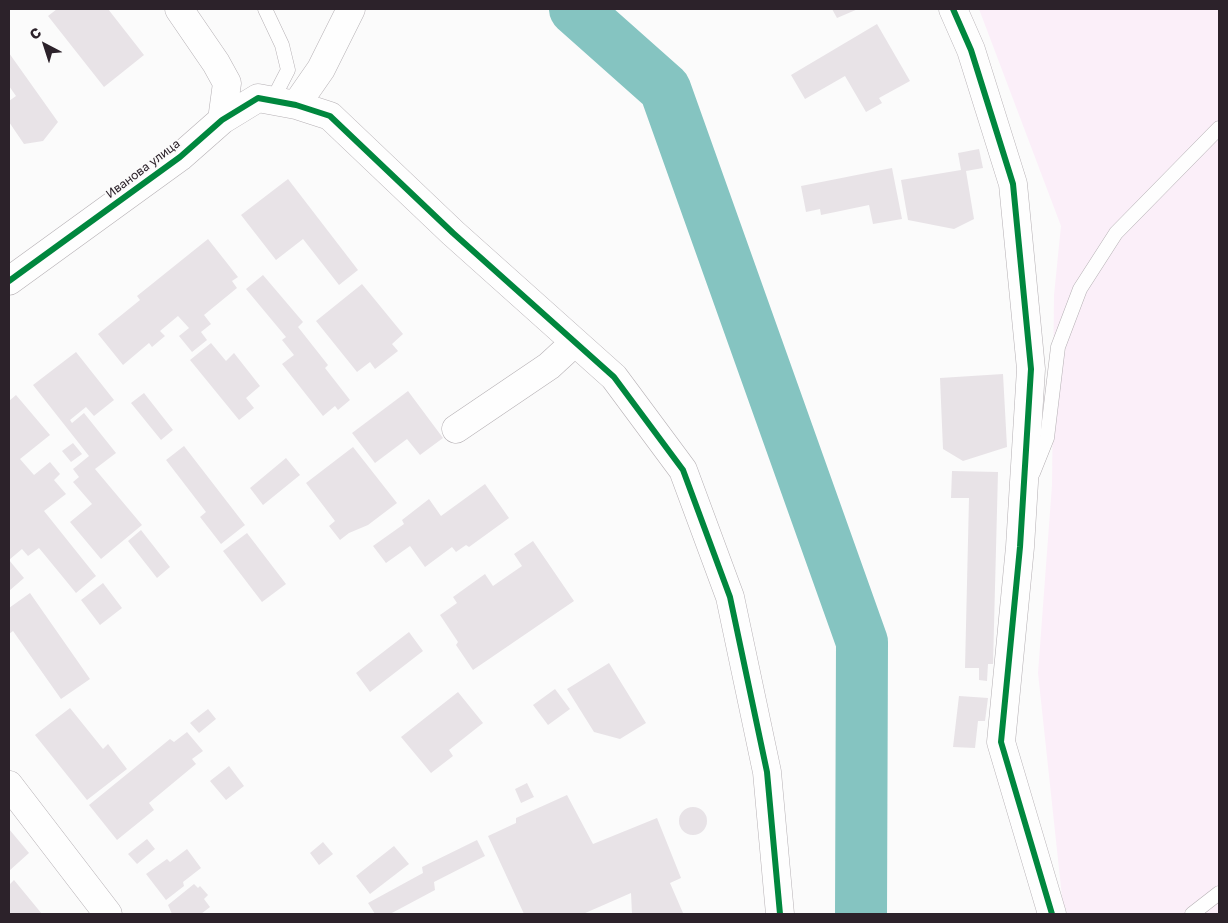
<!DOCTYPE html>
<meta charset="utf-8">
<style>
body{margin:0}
#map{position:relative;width:1228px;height:923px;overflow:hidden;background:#fbfbfb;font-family:"Golos Text",sans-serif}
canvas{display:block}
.frame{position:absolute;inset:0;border:10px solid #2c222a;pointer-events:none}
.north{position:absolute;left:20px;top:20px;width:50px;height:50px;-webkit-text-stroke:4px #fbfbfb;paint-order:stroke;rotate:320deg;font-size:14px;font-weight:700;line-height:20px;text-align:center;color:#2c222a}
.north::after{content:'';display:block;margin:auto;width:18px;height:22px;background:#2c222a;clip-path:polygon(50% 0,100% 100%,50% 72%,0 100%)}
</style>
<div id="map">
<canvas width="1228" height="923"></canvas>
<div class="frame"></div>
<div class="north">С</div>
</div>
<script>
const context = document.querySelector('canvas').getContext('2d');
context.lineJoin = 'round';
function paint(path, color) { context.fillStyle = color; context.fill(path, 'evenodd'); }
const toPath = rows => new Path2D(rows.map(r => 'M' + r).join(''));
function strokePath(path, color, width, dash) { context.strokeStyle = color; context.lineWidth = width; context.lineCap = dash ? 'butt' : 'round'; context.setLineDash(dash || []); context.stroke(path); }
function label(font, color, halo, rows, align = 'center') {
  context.font = font + ' "Golos Text",sans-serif'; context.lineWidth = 4; context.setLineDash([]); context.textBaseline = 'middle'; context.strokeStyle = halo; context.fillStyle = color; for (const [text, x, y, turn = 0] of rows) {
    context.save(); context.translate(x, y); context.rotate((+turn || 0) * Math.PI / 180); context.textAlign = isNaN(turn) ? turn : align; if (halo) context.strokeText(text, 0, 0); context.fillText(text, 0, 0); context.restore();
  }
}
const green = toPath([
 [979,9,1219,9,1219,914,1068,914,1063,906,1038,673,1052,485,1054,295,1061,226]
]);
const river = toPath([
 [575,9,665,89,862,642,861,914]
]);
const building = toPath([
 [57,9,108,9,144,55,104,87,48,16],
 [832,9,858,9,837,18],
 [877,24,910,81,879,98,882,103,866,112,845,76,805,99,791,75],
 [9,53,58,122,43,141,24,144,9,122,9,101,16,96,9,86],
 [979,149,983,168,966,171,974,219,954,229,908,220,901,180,961,170,958,153],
 [892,168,902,219,873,224,869,205,821,215,820,209,806,212,801,186],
 [288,179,358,270,339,285,303,239,276,260,241,215],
 [208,239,238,277,232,281,237,288,204,315,211,324,201,332,207,340,192,352,179,336,189,328,178,316,160,331,165,336,152,347,149,343,123,365,98,334,140,300,137,296],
 [263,275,303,322,298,327,328,365,325,368,350,400,338,410,335,406,323,416,282,364,294,355,282,340,286,337,246,289],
 [362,284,403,334,392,344,398,351,375,369,370,362,357,372,316,321],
 [211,343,226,361,234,353,260,386,246,398,254,408,239,420,190,360],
 [76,352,114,400,94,416,86,407,70,420,72,423,84,413,116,453,95,469,142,525,101,559,70,522,92,504,73,482,79,477,73,469,89,456,33,385],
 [1003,374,1007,447,963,461,943,449,940,378],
 [408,391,443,438,420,455,407,439,375,463,352,433],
 [144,393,173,430,161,440,131,403],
 [16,395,50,435,20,459,34,475,50,462,60,474,54,480,66,494,44,511,96,576,76,593,39,548,28,556,22,549,9,560,24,578,9,591,9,401],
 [73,443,82,454,71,462,62,451],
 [184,446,245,525,221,544,200,517,206,512,166,460],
 [353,447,397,503,368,525,349,533,340,540,329,526,335,521,306,483],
 [286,458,300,475,263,505,250,488],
 [952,471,998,472,993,664,988,664,987,681,979,680,979,668,965,668,969,498,951,498],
 [485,484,509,518,469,547,466,545,456,552,452,547,425,567,410,546,386,563,373,546,404,524,402,520,429,499,441,516],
 [141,530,170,567,157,578,128,541],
 [247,533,286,584,262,602,223,551],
 [533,541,574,601,473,670,456,645,458,642,440,615,457,603,453,597,485,574,493,586,522,566,514,554],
 [103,583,122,608,100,625,81,600],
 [30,593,90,679,61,699,13,631,9,634,9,608],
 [409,632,423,651,370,692,356,673],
 [609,663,646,723,620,739,594,732,567,689],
 [555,689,570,709,548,725,533,705],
 [458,692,483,723,449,750,453,756,431,773,401,737],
 [959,696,988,698,985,721,978,721,975,748,953,747],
 [70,708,103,749,108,744,127,769,87,800,35,735],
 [208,709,216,719,199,733,190,723],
 [187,732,203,751,192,759,196,764,149,803,154,810,117,840,89,805,170,739,174,742],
 [229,766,244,786,226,800,210,781],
 [527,783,534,797,521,803,515,789],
 [567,795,593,844,657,818,681,878,670,883,683,913,632,914,631,893,583,914,524,914,488,836,516,823,516,818],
 '679 821a14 14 0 1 1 28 0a14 14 0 1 1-28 0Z',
 [9,829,29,853,9,871],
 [147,839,155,849,137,864,128,854],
 [477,840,485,856,434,882,435,890,390,914,375,914,368,903,423,873,422,867],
 [323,842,333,854,319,865,310,853],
 [394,846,409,864,370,894,356,876],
 [187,849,201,868,183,882,184,886,166,900,146,874,167,859,170,862],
 [14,880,42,914,9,914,9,885],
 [194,884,198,888,200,886,208,895,204,899,210,907,201,914,172,914,168,905]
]);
const service = toPath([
 [265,9,282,45,288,70,272,101],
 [1033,473,1047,438,1058,347,1080,289,1116,233,1219,128],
 [1192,914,1219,893]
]);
const minor = toPath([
 [179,9,216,63,227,83,222,120],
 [953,9,971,50,1013,184,1031,369,1020,547,1001,742,1052,914],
 [296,105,321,69,351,9],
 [9,281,180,157,222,120,258,98,296,105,330,116,453,233,614,377,683,470,730,597,767,772,780,914],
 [456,429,549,366,575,342],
 [9,785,108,914]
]);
const cycleway = toPath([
 [953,9,971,50,1013,184,1031,369,1020,547,1001,742,1052,914],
 [9,281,180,157,222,120,258,98,296,105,330,116,453,233,614,377,683,470,730,597,767,772,780,914]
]);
const streetNames = [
 ["Иванова улица",143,169,-37]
];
paint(green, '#fbeff9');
strokePath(river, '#85c4c1', 52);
paint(building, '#e8e3e7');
strokePath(service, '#b5b0b4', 15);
strokePath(minor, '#b5b0b4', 29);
strokePath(service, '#fefefe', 14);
strokePath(minor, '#fefefe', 28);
strokePath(cycleway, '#00873e', 6);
label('12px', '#2c222a', '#fbfbfb', streetNames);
</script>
